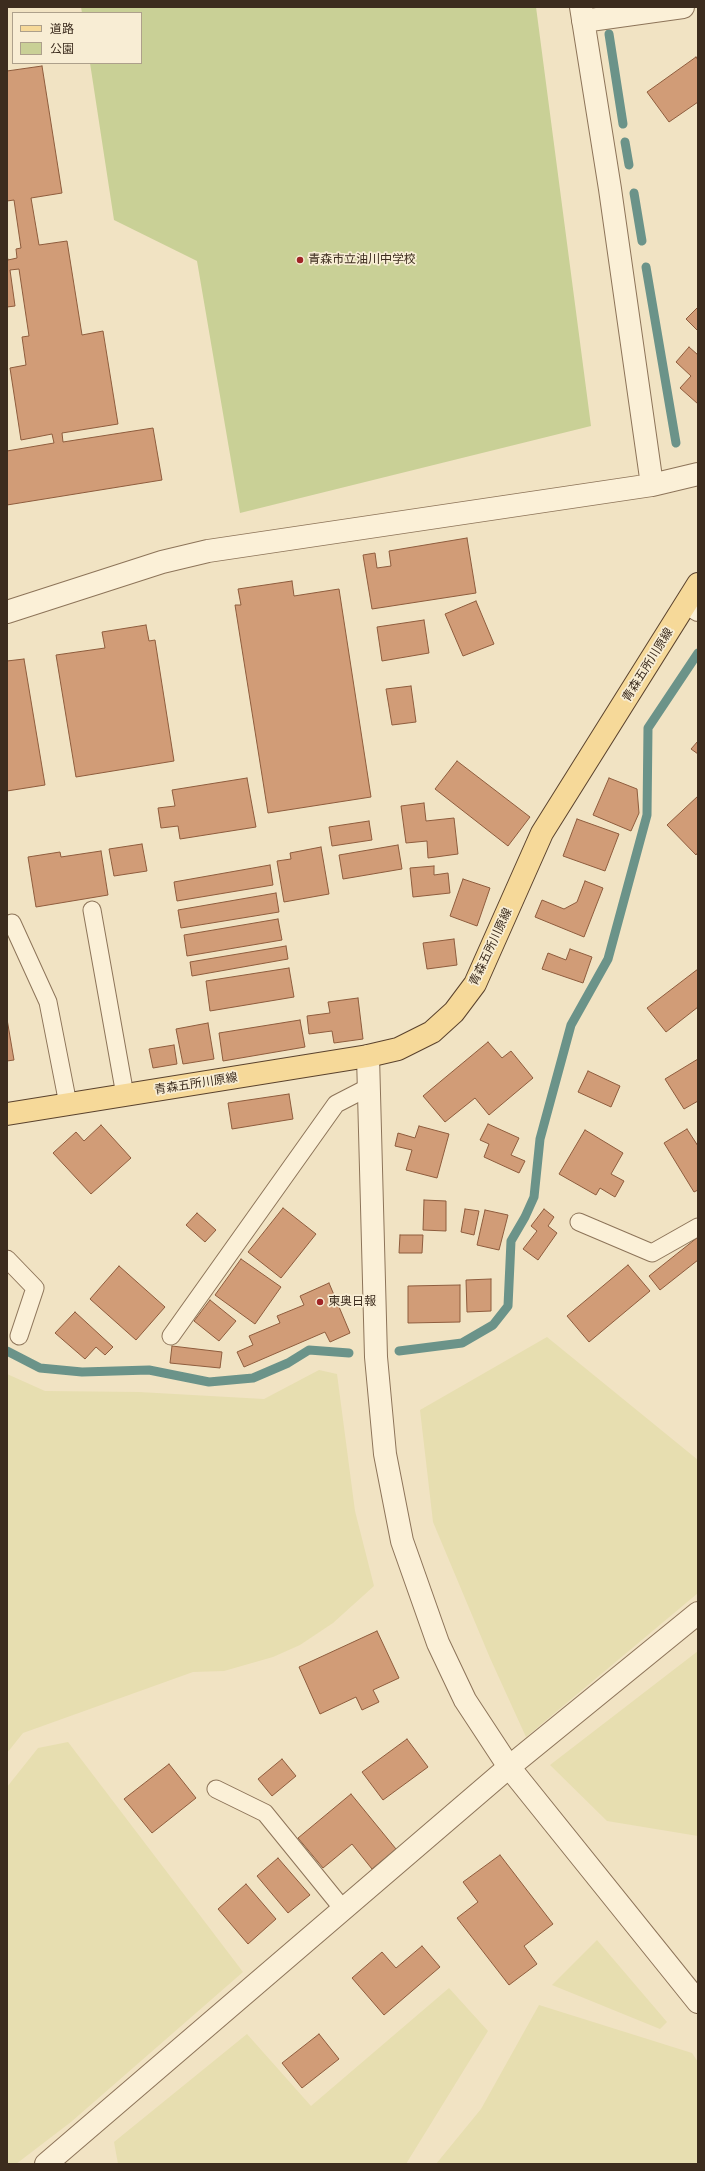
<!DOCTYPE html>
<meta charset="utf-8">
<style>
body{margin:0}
#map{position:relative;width:705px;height:2171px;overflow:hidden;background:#f1e3c3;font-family:"Noto Serif","Noto Sans JP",serif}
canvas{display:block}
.frame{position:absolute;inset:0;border:8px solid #3c2c1e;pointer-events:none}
.legend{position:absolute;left:12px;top:12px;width:130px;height:52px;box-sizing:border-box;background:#f8edd4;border:1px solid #ada08b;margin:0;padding:5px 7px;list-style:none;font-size:12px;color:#3c2c1e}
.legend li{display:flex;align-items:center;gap:8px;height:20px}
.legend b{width:20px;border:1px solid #ada08b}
</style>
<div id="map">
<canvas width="705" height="2171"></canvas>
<div class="frame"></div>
<ul class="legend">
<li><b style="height:5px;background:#f6d999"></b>道路</li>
<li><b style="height:11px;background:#c9d096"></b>公園</li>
</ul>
</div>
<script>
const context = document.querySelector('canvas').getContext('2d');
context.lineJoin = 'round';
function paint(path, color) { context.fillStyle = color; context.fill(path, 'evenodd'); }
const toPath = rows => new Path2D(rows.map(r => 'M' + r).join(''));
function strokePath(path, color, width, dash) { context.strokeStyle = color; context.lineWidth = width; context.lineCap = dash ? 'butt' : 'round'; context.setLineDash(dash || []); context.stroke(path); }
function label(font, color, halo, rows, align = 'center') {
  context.font = font + ' "Noto Serif","Noto Sans JP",serif'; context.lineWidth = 3.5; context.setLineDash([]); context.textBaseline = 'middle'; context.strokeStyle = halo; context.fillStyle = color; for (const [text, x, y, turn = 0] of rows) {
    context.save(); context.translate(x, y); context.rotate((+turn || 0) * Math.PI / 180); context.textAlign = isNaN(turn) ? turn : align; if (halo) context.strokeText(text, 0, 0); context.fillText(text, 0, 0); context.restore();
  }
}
const farmland = toPath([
 [547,1337,698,1460,698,1593,526,1737,490,1658,433,1522,420,1410],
 [319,1370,337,1374,355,1511,374,1586,333,1623,300,1645,273,1657,224,1671,193,1672,23,1733,7,1753,7,1374,45,1391,139,1392,264,1399],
 [698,1651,698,1836,607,1821,550,1765],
 [68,1742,243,1972,71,2122,16,2164,7,2164,7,1787,38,1748],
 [597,1940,667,2022,660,2029,552,1985],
 [449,1988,488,2031,406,2164,118,2164,114,2142,247,2034,311,2106],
 [539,2005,692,2053,698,2062,698,2164,436,2164,481,2109]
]);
const green = toPath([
 [81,7,536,7,591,426,240,513,197,261,114,220,90,63,141,63,141,13,82,13]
]);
const stream = toPath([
 [609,34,623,124],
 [625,142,629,165],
 [634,193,642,241],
 [646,267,676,443],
 [7,1351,40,1368,82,1372,149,1370,209,1382,253,1378,288,1363,309,1350,349,1353],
 [399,1351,462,1343,493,1325,508,1306,511,1241,525,1217,534,1197,540,1139,571,1025,608,959,647,815,648,728,698,653]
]);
const building = toPath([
 [696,57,698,60,698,102,669,122,647,92,696,57],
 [42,66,62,193,31,198,39,245,67,241,82,335,103,331,118,424,62,433,63,442,153,428,162,480,7,505,7,451,54,443,52,434,21,440,10,368,26,365,22,337,29,336,19,269,10,270,15,306,7,307,7,255,8,260,17,258,16,249,21,248,14,200,7,201,7,71,42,66],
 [698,307,698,331,686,319,698,307],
 [689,347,698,355,698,404,680,388,691,376,676,362,689,347],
 [467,538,476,593,372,609,363,555,375,553,377,568,391,566,389,551,467,538],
 [292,581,294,596,339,589,371,797,268,813,235,605,241,605,238,589,292,581],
 [476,601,494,644,463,656,445,614,476,601],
 [424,620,429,653,382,661,377,627,424,620],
 [146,625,149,641,155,640,174,761,76,777,56,655,105,648,102,632,146,625],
 [24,659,45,785,7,791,7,661,24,659],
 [411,686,416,722,392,725,386,689,411,686],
 [698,741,698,754,691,749,698,741],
 [457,761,530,817,508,846,435,789,457,761],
 [247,778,256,827,180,839,178,826,161,828,158,808,175,806,172,790,247,778],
 [609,778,637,789,639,813,631,831,593,815,609,778],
 [698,796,698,852,696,855,667,825,698,796],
 [424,803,426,821,454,818,458,854,428,858,427,841,406,843,401,806,424,803],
 [577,819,619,834,605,871,563,856,577,819],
 [369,821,372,840,332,846,329,827,369,821],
 [142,844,147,871,114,876,109,849,142,844],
 [398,845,402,869,343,879,339,855,398,845],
 [321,847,329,894,284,902,277,861,291,859,290,853,321,847],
 [101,851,108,895,36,907,28,857,60,852,61,857,101,851],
 [270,865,273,885,177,901,174,882,270,865],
 [434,866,434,875,448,873,450,893,413,897,410,868,434,866],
 [463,879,490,888,477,926,450,916,463,879],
 [585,881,603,888,584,937,535,917,542,900,564,909,577,902,585,881],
 [276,893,279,912,181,928,178,910,276,893],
 [278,919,282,940,187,956,184,935,278,919],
 [454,939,457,965,427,969,423,943,454,939],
 [286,946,288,959,192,976,190,962,286,946],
 [570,949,592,957,583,983,542,969,548,953,566,960,570,949],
 [289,968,294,997,210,1011,206,981,289,968],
 [698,969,698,1007,666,1032,647,1008,698,969],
 [358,998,363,1039,334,1043,332,1031,309,1034,307,1016,330,1013,328,1002,358,998],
 [7,1019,14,1060,7,1061,7,1019],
 [300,1020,305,1047,223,1061,219,1033,300,1020],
 [208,1023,214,1059,183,1064,176,1029,208,1023],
 [488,1042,502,1058,511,1051,533,1078,489,1115,475,1098,445,1122,423,1096,488,1042],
 [174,1045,177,1064,153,1068,149,1049,174,1045],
 [698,1059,698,1101,684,1109,665,1079,698,1059],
 [588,1071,620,1086,611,1107,578,1092,588,1071],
 [289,1094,293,1119,232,1129,228,1103,289,1094],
 [488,1124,519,1138,511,1155,525,1161,519,1173,484,1157,489,1144,480,1140,488,1124],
 [101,1125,131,1158,91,1194,53,1153,76,1132,84,1141,101,1125],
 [419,1126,449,1134,437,1178,406,1170,412,1150,395,1146,398,1133,415,1138,419,1126],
 [687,1129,698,1146,698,1190,694,1192,664,1143,687,1129],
 [585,1130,623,1153,611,1174,624,1181,615,1197,600,1188,596,1195,559,1174,585,1130],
 [424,1200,446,1201,446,1231,423,1230,424,1200],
 [283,1208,316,1234,281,1278,248,1252,283,1208],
 [465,1209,479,1211,474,1235,461,1232,465,1209],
 [544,1209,554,1217,548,1226,557,1233,538,1260,523,1249,537,1231,531,1226,544,1209],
 [485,1210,508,1215,499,1250,477,1245,485,1210],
 [197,1213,216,1230,205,1242,186,1225,197,1213],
 [400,1235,423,1235,422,1253,399,1253,400,1235],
 [698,1237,698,1260,660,1290,649,1276,698,1237],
 [241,1259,281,1287,255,1324,215,1295,241,1259],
 [628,1265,650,1291,589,1342,567,1316,628,1265],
 [119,1266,165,1307,136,1340,90,1299,119,1266],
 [491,1279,491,1311,467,1312,466,1280,491,1279],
 [329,1283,350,1333,330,1342,325,1332,244,1367,237,1352,253,1345,249,1336,280,1323,277,1316,304,1305,300,1296,329,1283],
 [460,1285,460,1322,408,1323,408,1286,460,1285],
 [210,1300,236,1321,219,1341,194,1321,210,1300],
 [75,1312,113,1347,105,1355,96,1347,85,1359,55,1333,75,1312],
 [172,1346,222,1352,220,1368,170,1363,172,1346],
 [377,1631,399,1678,373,1690,379,1702,362,1710,356,1697,320,1714,299,1667,377,1631],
 [407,1739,428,1767,383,1800,362,1772,407,1739],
 [282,1759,296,1776,272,1796,258,1779,282,1759],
 [169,1764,196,1798,152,1833,124,1799,169,1764],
 [351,1794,396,1849,372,1869,352,1844,323,1868,298,1838,351,1794],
 [500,1855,553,1924,524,1946,537,1964,509,1985,457,1918,478,1902,463,1882,500,1855],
 [278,1858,310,1895,288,1913,257,1876,278,1858],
 [246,1884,276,1919,248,1944,218,1909,246,1884],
 [422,1946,440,1967,384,2015,352,1978,382,1952,396,1968,422,1946],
 [319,2034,339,2059,302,2088,282,2063,319,2034]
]);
const service = toPath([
 [92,910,125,1095],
 [12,923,48,1002,68,1104],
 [579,1222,652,1253,698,1227],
 [7,1259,35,1288,19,1336],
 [171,1336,336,1104,369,1087],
 [216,1789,265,1813,343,1909]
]);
const minor = toPath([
 [581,7,610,189,652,485],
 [583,21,683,7],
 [688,603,698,610],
 [7,612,162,562,208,551,652,485,698,474],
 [46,2164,509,1767,698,1613]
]);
const tertiary = toPath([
 [368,1056,376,1357,385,1454,402,1541,438,1643,465,1700,509,1767,698,2002]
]);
const primary = toPath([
 [7,1114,368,1056,398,1049,432,1032,454,1012,475,984,542,833,698,584]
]);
const markers = [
 [300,260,4,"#a02426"],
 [320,1302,4,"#a02426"]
];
const poiNames = [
 ["青森市立油川中学校",308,260],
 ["東奥日報",328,1302]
];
const streetNames = [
 ["青森五所川原線",648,665,-58],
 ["青森五所川原線",491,947,-65],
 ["青森五所川原線",196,1084,-9]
];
paint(farmland, '#e7deb0');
paint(green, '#c9d096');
strokePath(stream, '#6b9389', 9);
paint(building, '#d19c77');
strokePath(building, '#8e5c3d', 1);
strokePath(service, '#8d7459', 19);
strokePath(minor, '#8d7459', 24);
strokePath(tertiary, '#8d7459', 24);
strokePath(primary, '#5a422d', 24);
strokePath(service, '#fbf0d7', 17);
strokePath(minor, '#fbf0d7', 22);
strokePath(tertiary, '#fbf0d7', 22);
strokePath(primary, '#f6d999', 22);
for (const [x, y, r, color] of markers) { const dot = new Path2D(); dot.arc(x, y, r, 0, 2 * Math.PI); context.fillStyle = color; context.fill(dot); strokePath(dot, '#f8edd4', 1.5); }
label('12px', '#3c2c1e', '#f8edd4', poiNames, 'left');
label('12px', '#3c2c1e', '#f8edd4', streetNames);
</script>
